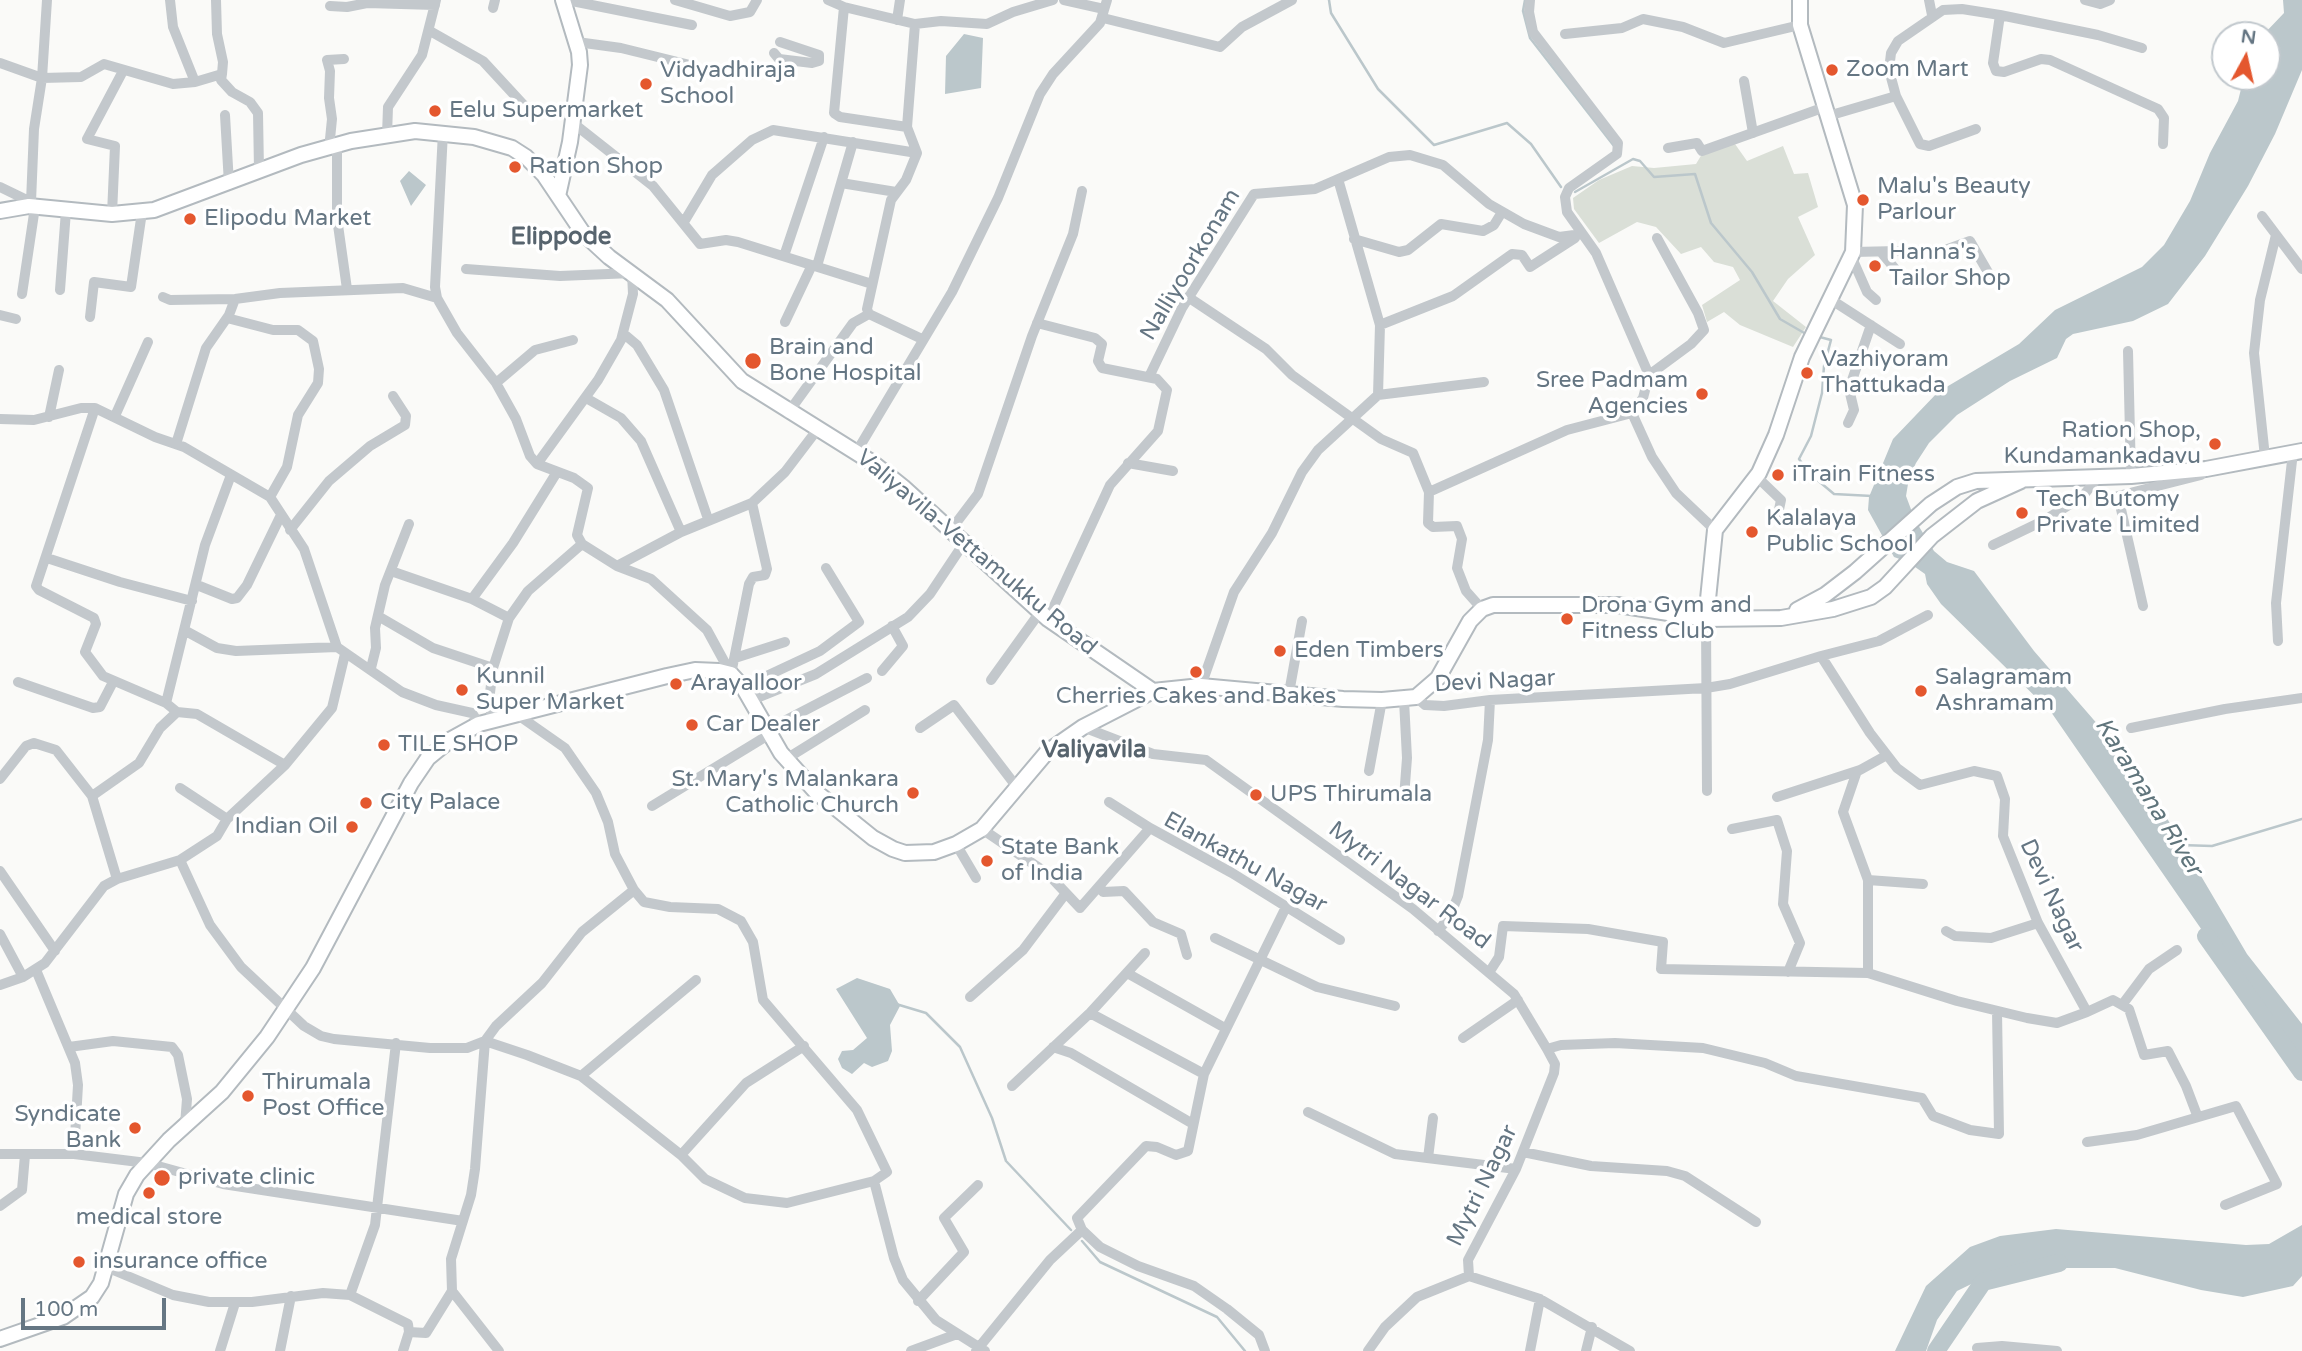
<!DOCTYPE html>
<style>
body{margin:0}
#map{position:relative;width:2302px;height:1351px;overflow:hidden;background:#fafaf8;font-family:"Varela Round",sans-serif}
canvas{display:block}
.north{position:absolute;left:2211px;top:21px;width:70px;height:70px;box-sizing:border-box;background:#fff;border:2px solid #c1c8cd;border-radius:50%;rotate:8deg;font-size:19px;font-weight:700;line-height:28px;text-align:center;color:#657683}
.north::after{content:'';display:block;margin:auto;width:24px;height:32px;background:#e4572e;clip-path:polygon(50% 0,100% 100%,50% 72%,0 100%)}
.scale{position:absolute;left:21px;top:1298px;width:145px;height:32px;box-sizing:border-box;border:4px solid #657683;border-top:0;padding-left:9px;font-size:21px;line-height:24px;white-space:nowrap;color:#657683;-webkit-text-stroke:5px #fff;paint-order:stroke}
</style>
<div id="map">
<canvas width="2302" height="1351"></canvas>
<div class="north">N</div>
<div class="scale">100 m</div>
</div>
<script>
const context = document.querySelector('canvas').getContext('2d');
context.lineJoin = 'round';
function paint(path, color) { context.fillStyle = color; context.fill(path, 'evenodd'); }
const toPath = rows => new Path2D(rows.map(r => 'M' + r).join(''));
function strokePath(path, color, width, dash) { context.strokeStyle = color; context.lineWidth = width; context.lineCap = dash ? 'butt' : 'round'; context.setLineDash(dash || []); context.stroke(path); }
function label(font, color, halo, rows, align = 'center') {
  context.font = font + ' "Varela Round",sans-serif'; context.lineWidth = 7; context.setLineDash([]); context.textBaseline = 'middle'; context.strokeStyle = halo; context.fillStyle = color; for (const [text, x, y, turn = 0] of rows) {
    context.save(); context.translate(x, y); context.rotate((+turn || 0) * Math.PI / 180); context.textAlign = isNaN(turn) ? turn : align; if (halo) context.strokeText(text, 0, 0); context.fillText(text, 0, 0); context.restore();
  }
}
const green = toPath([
 [1735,144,1747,161,1783,146,1794,174,1808,173,1818,207,1798,217,1815,255,1788,279,1773,301,1806,327,1793,347,1740,325,1724,312,1707,322,1702,305,1740,280,1733,267,1714,262,1701,247,1681,254,1656,227,1637,222,1599,243,1574,209,1573,198,1599,180,1632,166,1654,168,1696,164,1702,154]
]);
const water = toPath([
 [2283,0,2302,0,2302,70,2275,134,2248,186,2205,256,2168,304,2133,321,2073,334,2066,339,2057,358,2010,381,1957,415,1929,443,1916,463,1909,478,1906,496,1915,520,1934,551,1947,562,1974,571,2034,651,2106,734,2168,820,2247,954,2302,1024,2302,1063,2260,1014,2051,712,1941,604,1927,584,1925,574,1908,562,1894,557,1868,510,1869,497,1893,439,1938,392,2019,344,2055,310,2142,267,2164,245,2190,201,2210,153,2238,101,2244,77,2267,77,2267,35,2263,35,2284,13],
 [964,34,983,38,981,88,945,94,946,56],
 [409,171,426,185,411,206,400,181],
 [857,978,890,989,900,1006,890,1025,892,1051,888,1061,872,1067,864,1063,852,1074,842,1068,838,1059,842,1051,853,1050,867,1038,836,989],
 [2302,1225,2302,1276,2293,1286,2243,1297,2201,1290,2115,1268,2044,1268,1996,1272,1957,1291,1937,1320,1926,1351,1895,1351,1926,1286,1970,1247,2000,1236,2056,1229,2246,1245,2269,1244]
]);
const stream = toPath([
 [1329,0,1331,13,1378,89,1434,145,1507,123,1531,144,1561,187],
 [1525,0,1523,11,1530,38,1614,146],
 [1575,192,1633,159,1640,161,1654,177,1695,174,1711,223,1752,272,1780,319,1806,334],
 [1816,336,1831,340,1824,366,1822,393,1811,436,1799,459,1809,473,1834,494,1872,496],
 [2180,845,2212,846,2302,819],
 [896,1004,926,1013,960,1047,992,1118,1006,1161,1071,1230],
 [1082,1241,1100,1262,1217,1317,1245,1351]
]);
const river = toPath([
 [2206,936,2302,1072],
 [1936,1351,1983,1282,2059,1263]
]);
const street = toPath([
 [170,0,173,27,195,82,222,74,221,80,232,92,250,102,258,113,259,170],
 [216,0,217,34,223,62,222,74],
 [567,0,692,25],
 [675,0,730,16,750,12,757,0],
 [828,0,844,7,915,24,941,21,987,24,1013,12,1053,0],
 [1064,0,1104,9],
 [1530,0,1529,12,1533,32,1618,143,1617,154,1569,188,1565,197,1567,212,1596,253,1649,375,1643,398,1632,413,1652,457,1676,493,1715,530],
 [1929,0,1932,15],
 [2085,0,2100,4,2110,0],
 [330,6,347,7,367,3,435,5],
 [844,7,834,113,840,117,907,127],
 [493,8,495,0],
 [2000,15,1993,63,1996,71,2004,72,2041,59,2050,60,2158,109,2164,118,2163,144],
 [1103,18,1220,47,1242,27,1292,0],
 [897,20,900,0],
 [915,24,907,127,917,153,906,180,891,200,867,309,869,314,922,339],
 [430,31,483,61,531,113],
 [1565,34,1622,28,1643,19,1683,27,1724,43,1800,25],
 [577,42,621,48,694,66],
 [774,53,779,59,812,63,819,61,819,55,780,42],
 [0,63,42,78,81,77,104,64,173,84,195,82],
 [1744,81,1753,133],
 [1896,96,1920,144,1929,146,1976,129],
 [225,115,229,184],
 [1828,116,1896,96,1889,70,1891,53,1898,41,1943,10,1962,9,2000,15,2098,35,2142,48],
 [573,123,653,186,700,244,726,240,738,242,872,284],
 [443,132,435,287,437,298,457,333,496,383,516,419,530,456,537,464,574,478,588,488,577,535,582,544,617,566,651,579,707,630,731,674],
 [387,135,388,107,422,55,436,0],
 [337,146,337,218,347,289],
 [1668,148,1697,143,1702,151,1825,107],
 [329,149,332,119,329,98,330,71,327,60,344,59],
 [1338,179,1380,325,1378,395],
 [841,183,896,192],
 [0,187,31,202,30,206],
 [31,202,34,129,42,78,47,0],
 [112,214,115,146,87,139,123,71],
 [2262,216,2302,269],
 [684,222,712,175,752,140,773,130,917,153],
 [1354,239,1399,252,1408,250,1441,224,1483,231,1494,225,1502,212],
 [1853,252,1945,250,1970,241,1989,274],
 [1881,252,1906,282],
 [784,256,824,137],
 [1852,258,1867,292,1876,300],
 [817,266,853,142],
 [466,269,560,276,632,273,633,294,621,340,598,380,537,464],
 [60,290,66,211],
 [22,294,35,207],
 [163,297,170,300,235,299,280,293,403,288,437,298],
 [1188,297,1266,349,1292,375,1381,439,1413,453,1429,492,1428,523,1433,527,1457,526,1462,539,1457,568,1466,591,1482,609],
 [1830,299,1900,344],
 [0,315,16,319],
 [90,317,94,282,131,287,142,212],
 [227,318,273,330,298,330,313,341,319,369,318,383,298,415,287,467,270,497],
 [785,322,812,265],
 [1037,323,1095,338,1102,344,1098,361,1102,368,1157,379,1167,390,1158,431,1110,485,1048,619],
 [1380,325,1453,296,1512,254,1522,255,1530,267,1575,238],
 [624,334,637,345,664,390,708,519],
 [2128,351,2131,476],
 [1649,375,1691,344,1704,330,1698,313,1657,238],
 [1149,377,1182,308,1254,194,1315,189,1389,157,1410,155,1443,165,1489,204,1524,224,1559,237,1582,234],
 [496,383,535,350,573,340],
 [586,398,621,418,641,441,681,532],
 [95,408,36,586,39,590,94,618,96,624,85,652,103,676,166,703,177,712,197,714,285,765],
 [788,413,853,323,869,314],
 [115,416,148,342],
 [49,417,59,370],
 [0,419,34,420,81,408,95,408,155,437,184,447,270,497,304,549,337,647,402,692,436,705,472,713,479,724],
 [1848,423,1854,410,1849,389,1871,325],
 [176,444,206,348,229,315,235,299],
 [857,451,952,292,998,198,1040,94,1053,74,1100,23,1107,0],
 [2265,457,2254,353,2260,300,2276,235],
 [1128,463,1173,471],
 [1756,476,1781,500,1777,519],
 [1429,492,1567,430,1632,413],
 [290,530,329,481,370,446,405,425,406,416,393,396],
 [950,531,978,494,1032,336,1073,234,1082,191],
 [1993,545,2045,520,2083,496,2098,477],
 [47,558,120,582,192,601],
 [617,566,681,532,752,503,785,472,817,430],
 [391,571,472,599,509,618],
 [197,585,232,599,237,598,247,585,281,515],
 [472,599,513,543,557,472],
 [2143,606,2118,496,2201,475],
 [378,616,433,648,493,668],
 [1706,619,1707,791],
 [184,630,217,648,236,651,337,647],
 [2278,641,2276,603,2293,452],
 [1821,656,1879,641,1928,615],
 [735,658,785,642],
 [371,668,376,648,375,628,385,585,409,524],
 [882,671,903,646,892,626],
 [731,674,749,584,753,577,765,575,767,569,752,503],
 [991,680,1040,612],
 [18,682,93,708,100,707,113,682],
 [1201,686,1234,592,1272,533,1302,472,1318,450,1378,395,1484,382],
 [743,687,820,651,859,622,826,568],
 [1289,693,1302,621],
 [1416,697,1425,705,1444,706,1490,700,1706,688,1730,684,1821,656,1870,733,1897,768,1920,785,1974,771,1997,776,2005,799,2003,836,2038,923,2087,1012,2113,1000,2129,1009,2144,1055,2168,1051,2186,1086,2197,1115],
 [749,701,816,674,908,617,930,594,964,543],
 [166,703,205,545,231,475],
 [515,713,565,748,596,793,608,822,615,854,634,890,644,902,670,907,718,909,741,921,753,942,763,1000,857,1110,887,1172,874,1181,894,1258,903,1280,936,1320,985,1351],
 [492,719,489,701,493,668,509,618,528,591,582,544],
 [1083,727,1153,754,1206,760,1413,909,1514,994,1547,1049,1555,1064,1554,1073,1516,1169,1468,1260,1469,1276],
 [920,728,954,705,1016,786],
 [2131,728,2225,709,2302,698],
 [769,729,867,678],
 [786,759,865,710],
 [1369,771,1382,700],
 [1857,771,1843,812,1868,880,1868,973],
 [0,779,26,746,34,743,56,750,92,796,117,879],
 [180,788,227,819],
 [92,796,139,763,160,728,177,712],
 [1777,797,1860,770,1887,755],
 [1404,798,1407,758,1404,700],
 [1109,802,1150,828],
 [652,806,770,734],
 [982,829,1048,874,1080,908,1150,828,1232,873,1340,940],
 [1732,829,1777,820,1787,851,1783,904,1800,943,1788,972],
 [956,844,976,878],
 [180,860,210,925,241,967,304,1026,321,1036,334,1039,430,1048,467,1048,485,1041,527,1055,581,1076,681,1155,746,1083,804,1046],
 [0,871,55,951],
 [1868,880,1923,884],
 [1100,887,1103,892,1124,891,1153,922,1181,934,1187,955],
 [1438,931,1450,916,1458,896,1488,740,1490,700],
 [1946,931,1955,936,1991,938,2038,923],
 [0,934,23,977],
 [1215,938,1317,987,1395,1006],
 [36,970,75,1063,78,1085,74,1154],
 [1490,971,1499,957,1503,926,1588,929,1663,942,1661,969,1868,973,1957,1001,2027,1018,2057,1023,2087,1012],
 [1127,973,1225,1028],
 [0,985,23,977,45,963,104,886,117,879,180,860,217,836,227,819,285,765,332,708,345,654],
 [970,997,1023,950,1066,893],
 [2122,1005,2149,969,2177,950],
 [1090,1013,1204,1074],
 [1463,1038,1518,1000],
 [69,1047,113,1041,172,1047,178,1055,187,1099,185,1125],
 [1053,1047,1071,1053,1193,1124],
 [1547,1049,1561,1045,1615,1043,1703,1048,1765,1063,1796,1076,1922,1098,1933,1116,1970,1130,1999,1134,1997,1011],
 [581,1076,696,980],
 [1012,1086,1090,1013,1145,953],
 [1308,1112,1395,1154,1516,1169],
 [2087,1142,2137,1135,2236,1106,2277,1184,2225,1205],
 [1523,1152,1591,1166,1667,1171,1685,1176,1756,1222],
 [0,1154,74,1154,147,1163,223,1184,463,1221],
 [681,1155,705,1179,745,1198,787,1203,874,1181],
 [1428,1158,1433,1118],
 [0,1206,22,1190,25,1155],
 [106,1267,173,1295,209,1302,252,1302,323,1293,350,1295,408,1324,409,1332,403,1351],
 [350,1295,375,1225,396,1043],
 [918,1301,964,1252,944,1218,978,1185],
 [409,1332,426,1333,452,1291],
 [1977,1348,2002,1346,2057,1351],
 [220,1351,235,1303],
 [280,1351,291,1296],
 [499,1351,452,1291,451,1259,471,1195,475,1169,485,1041,496,1026,542,983,582,932,634,890],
 [911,1351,957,1334],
 [976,1351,1050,1260,1082,1230],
 [1265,1351,1259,1335,1227,1309,1194,1286,1138,1266,1100,1247,1082,1230,1077,1218,1146,1146,1157,1147,1176,1155,1188,1151,1204,1074,1286,907],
 [1368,1351,1385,1327,1417,1297,1469,1276,1540,1299,1630,1351],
 [1530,1351,1540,1299],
 [1586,1351,1592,1327]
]);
const secondary = toPath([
 [558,196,570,142,580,65,579,52,563,0],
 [0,211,29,206,112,214,154,210,301,155,351,141,415,131,474,137,512,148,526,157,544,175,583,233,609,257,667,300,742,381,873,463,903,487,1048,619,1153,691],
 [1797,610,1825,595,1855,572,1931,504,1957,487,1976,481,2131,476,2206,469,2302,451],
 [1706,619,1715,530,1759,473,1776,435,1802,357,1853,252,1855,205,1800,25,1800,0],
 [0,1339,63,1317,92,1297,101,1283,126,1194,137,1175,169,1140,222,1092,267,1037,313,968,411,783,428,758,450,740,479,724,667,676,695,670,719,671,731,674,743,687,781,753,816,792,873,838,893,849,905,853,934,852,956,844,982,829,1047,752,1083,727,1153,691,1201,686,1343,699,1382,700,1416,697,1438,678,1470,621,1482,609,1493,605,1618,605,1706,619,1781,618,1833,609,1871,597,1885,587,1932,536,1977,501,2021,481]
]);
const markers = [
 [1832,70,7,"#e4572e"],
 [646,84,7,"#e4572e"],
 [435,111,7,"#e4572e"],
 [515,167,7,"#e4572e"],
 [1863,200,7,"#e4572e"],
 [190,219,7,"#e4572e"],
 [1875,266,7,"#e4572e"],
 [753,361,9,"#e4572e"],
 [1807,373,7,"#e4572e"],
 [1702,394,7,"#e4572e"],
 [2215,444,7,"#e4572e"],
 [1778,475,7,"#e4572e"],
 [2022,513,7,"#e4572e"],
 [1752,532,7,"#e4572e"],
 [1567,619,7,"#e4572e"],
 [1280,651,7,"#e4572e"],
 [1196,672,7,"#e4572e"],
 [676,684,7,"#e4572e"],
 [462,690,7,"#e4572e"],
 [1921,691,7,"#e4572e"],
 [692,725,7,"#e4572e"],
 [384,745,7,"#e4572e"],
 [913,793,7,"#e4572e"],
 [1256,795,7,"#e4572e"],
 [366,803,7,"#e4572e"],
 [352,827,7,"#e4572e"],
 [987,861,7,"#e4572e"],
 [248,1096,7,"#e4572e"],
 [135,1128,7,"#e4572e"],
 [162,1178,9,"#e4572e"],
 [149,1193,7,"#e4572e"],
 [79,1262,7,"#e4572e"]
];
const poiNames = [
 ["Zoom Mart",1846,70],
 ["Vidyadhiraja",660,71],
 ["School",660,97],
 ["Eelu Supermarket",449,111],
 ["Ration Shop",529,167],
 ["Malu's Beauty",1877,187],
 ["Parlour",1877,213],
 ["Elipodu Market",204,219],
 ["Hanna's",1889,253],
 ["Tailor Shop",1889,279],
 ["Brain and",769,348],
 ["Bone Hospital",769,374],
 ["Vazhiyoram",1821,360],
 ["Thattukada",1821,386],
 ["Sree Padmam",1688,381,"right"],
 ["Agencies",1688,407,"right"],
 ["Ration Shop,",2201,431,"right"],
 ["Kundamankadavu",2201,457,"right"],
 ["iTrain Fitness",1792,475],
 ["Tech Butomy",2036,500],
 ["Private Limited",2036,526],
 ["Kalalaya",1766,519],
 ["Public School",1766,545],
 ["Drona Gym and",1581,606],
 ["Fitness Club",1581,632],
 ["Eden Timbers",1294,651],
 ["Kunnil",476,677],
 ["Super Market",476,703],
 ["Salagramam",1935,678],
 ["Ashramam",1935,704],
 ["Arayalloor",690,684],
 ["Cherries Cakes and Bakes",1196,697,"center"],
 ["Car Dealer",706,725],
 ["TILE SHOP",398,745],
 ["St. Mary's Malankara",899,780,"right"],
 ["Catholic Church",899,806,"right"],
 ["UPS Thirumala",1270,795],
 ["City Palace",380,803],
 ["Indian Oil",338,827,"right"],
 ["State Bank",1001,848],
 ["of India",1001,874],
 ["Thirumala",262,1083],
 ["Post Office",262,1109],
 ["Syndicate",121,1115,"right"],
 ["Bank",121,1141,"right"],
 ["private clinic",178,1178],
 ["medical store",149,1218,"center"],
 ["insurance office",93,1262]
];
const streetNames = [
 ["Nalliyoorkonam",1191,265,-59],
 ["Valiyavila-Vettamukku Road",976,553,40],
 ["Devi Nagar",1495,682,-3],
 ["Elankathu Nagar",1245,863,29],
 ["Mytri Nagar Road",1409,886,37],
 ["Devi Nagar",2051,896,65],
 ["Mytri Nagar",1483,1186,-64]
];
const neighbourhoodNames = [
 ["Elippode",561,238],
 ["Valiyavila",1094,751]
];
const waterNames = [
 ["Karamana River",2148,797,58]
];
paint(green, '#dadfd7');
paint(water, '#bbc7cb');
strokePath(stream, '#bbc7cb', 2.5);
strokePath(river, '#bbc7cb', 18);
strokePath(secondary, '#b3babf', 18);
strokePath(street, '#c3c8cc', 10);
strokePath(secondary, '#fff', 14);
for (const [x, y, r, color] of markers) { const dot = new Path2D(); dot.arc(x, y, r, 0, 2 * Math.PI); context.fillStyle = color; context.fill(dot); strokePath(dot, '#fff', 2.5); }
label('23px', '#657683', '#fff', poiNames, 'left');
label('23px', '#657683', '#fff', streetNames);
label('bold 24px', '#57646e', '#fff', neighbourhoodNames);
label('italic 24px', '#60757c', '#fff', waterNames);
</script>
